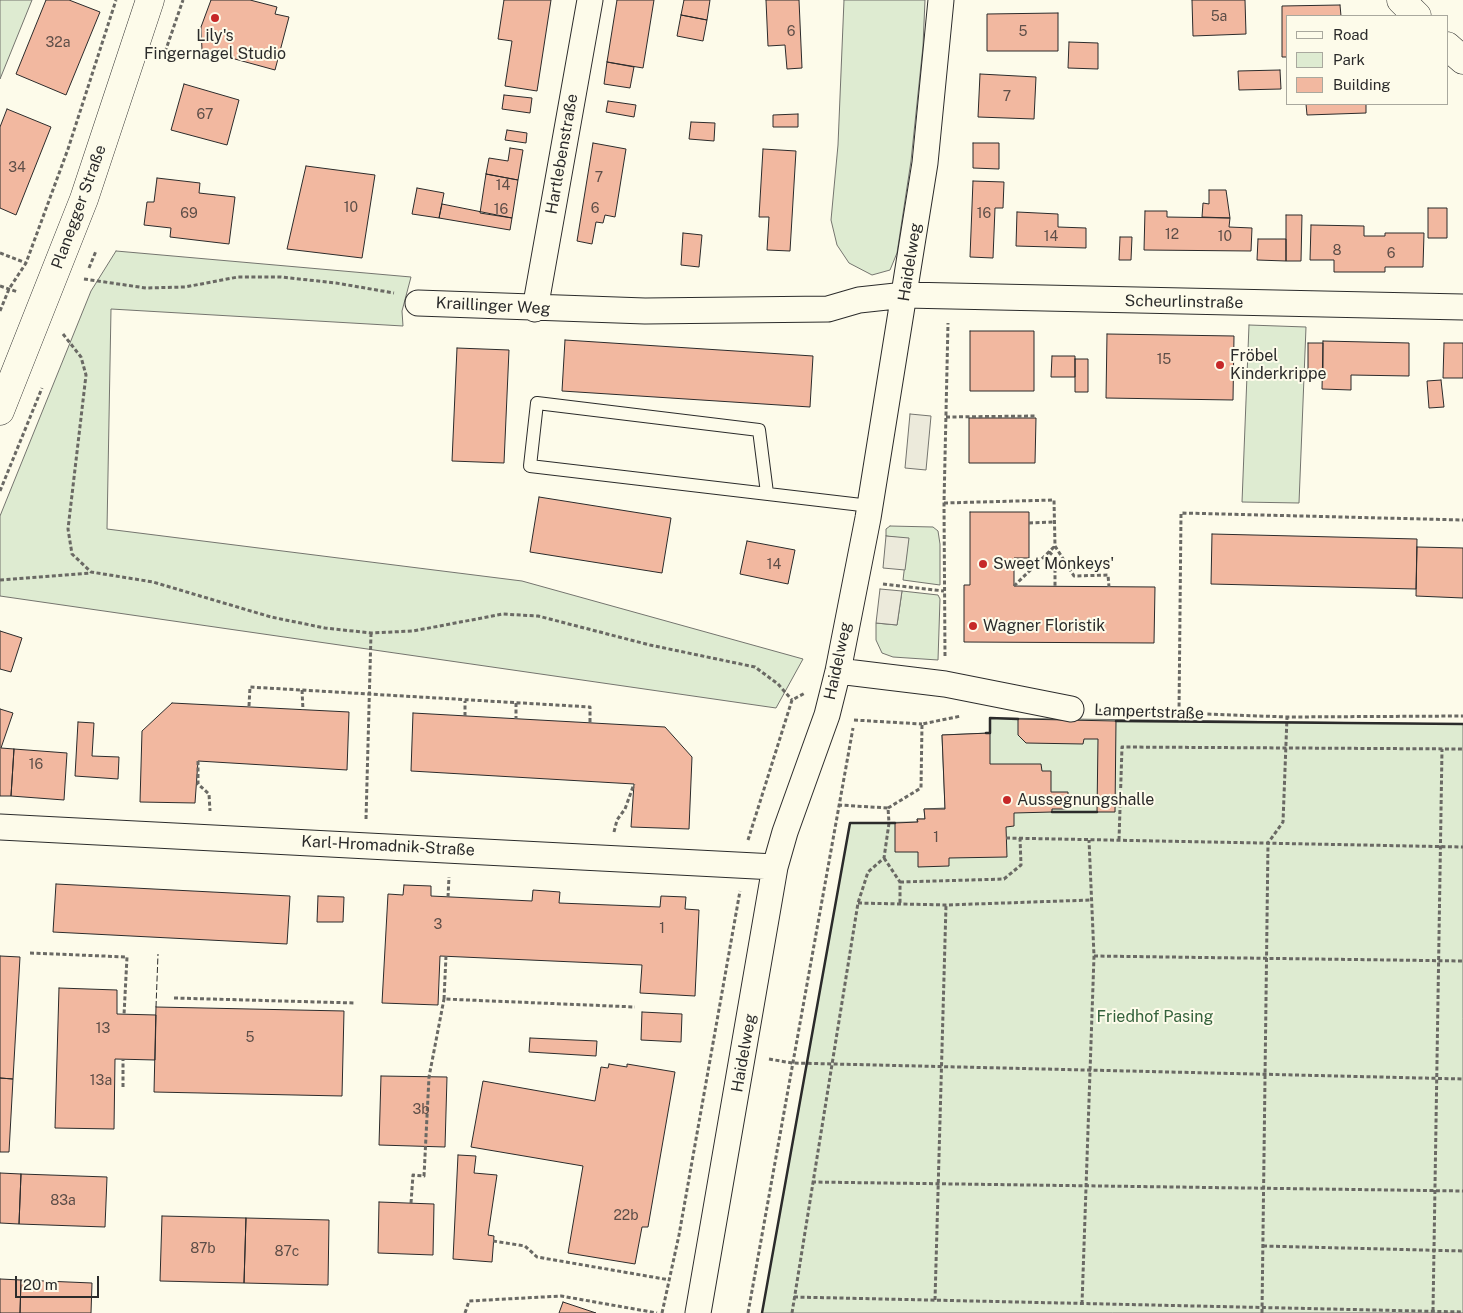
<!DOCTYPE html>
<meta charset="utf-8">
<style>
body{margin:0}
#map{position:relative;width:1463px;height:1313px;overflow:hidden;background:#fdfbea;font-family:"Public Sans",sans-serif}
canvas{display:block}
.legend{position:absolute;left:1286px;top:15px;width:162px;height:90px;box-sizing:border-box;background:#fdfbea;border:1px solid #a9a89e;margin:0;padding:6px 9px;list-style:none;font-size:15px;color:#2b2b2b}
.legend li{display:flex;align-items:center;gap:10px;height:25px}
.legend b{width:25px;border:1px solid #a9a89e}
.scale{position:absolute;left:15px;top:1276px;width:84px;height:22px;box-sizing:border-box;border:2px solid #2b2b2b;border-top:0;padding-left:6px;font-size:15px;line-height:18px;white-space:nowrap;color:#2b2b2b;-webkit-text-stroke:4px #fdfbea;paint-order:stroke}
</style>
<div id="map">
<canvas width="1463" height="1313"></canvas>
<ul class="legend">
<li><b style="height:6px;background:#fdfbea"></b>Road</li>
<li><b style="height:14px;background:#deebd1"></b>Park</li>
<li><b style="height:14px;background:#f2b8a0"></b>Building</li>
</ul>
<div class="scale">20 m</div>
</div>
<script>
const context = document.querySelector('canvas').getContext('2d');
context.lineJoin = 'round';
function paint(path, color) { context.fillStyle = color; context.fill(path, 'evenodd'); }
const toPath = rows => new Path2D(rows.map(r => 'M' + r).join(''));
function strokePath(path, color, width, dash) { context.strokeStyle = color; context.lineWidth = width; context.lineCap = dash ? 'butt' : 'round'; context.setLineDash(dash || []); context.stroke(path); }
function label(font, color, halo, rows, align = 'center') {
  context.font = font + ' "Public Sans",sans-serif'; context.lineWidth = 4; context.setLineDash([]); context.textBaseline = 'middle'; context.strokeStyle = halo; context.fillStyle = color; for (const [text, x, y, turn = 0] of rows) {
    context.save(); context.translate(x, y); context.rotate((+turn || 0) * Math.PI / 180); context.textAlign = isNaN(turn) ? turn : align; if (halo) context.strokeText(text, 0, 0); context.fillText(text, 0, 0); context.restore();
  }
}
const green = toPath([
 [0,0,32,0,0,79,0,0],
 [844,0,925,0,923,46,911,161,897,253,890,270,872,275,849,263,837,245,831,220,838,145,844,0],
 [116,251,411,277,402,311,403,326,111,309,107,529,522,581,803,659,776,708,0,596,0,516,91,291,116,251],
 [1249,325,1306,327,1299,503,1242,502,1249,325],
 [890,526,933,527,938,531,940,544,940,585,903,580,908,539,886,536,886,529,890,526],
 [902,591,938,595,940,599,938,660,893,657,882,653,876,640,876,623,897,625,902,591],
 [990,718,1463,724,1463,1313,762,1313,850,823,917,822,917,819,925,819,924,809,945,808,942,735,990,733,990,718]
]);
const parking = toPath([
 [910,414,931,416,926,470,905,468,910,414],
 [886,536,909,538,905,570,883,568,886,536],
 [880,589,902,591,897,625,876,623,880,589]
]);
const building = toPath([
 [46,0,69,0,100,12,66,95,16,74,46,0],
 [211,0,250,0,277,7,275,14,289,17,275,70,202,50,201,27,211,0],
 [504,0,551,0,537,91,505,86,512,41,498,39,504,0],
 [617,0,654,0,643,68,607,62,617,0],
 [684,0,710,0,707,20,681,15,684,0],
 [766,0,799,0,802,68,787,69,785,45,768,46,766,0],
 [1192,0,1245,0,1246,34,1193,36,1192,0],
 [1340,5,1341,16,1287,16,1287,57,1282,57,1282,6,1340,5],
 [1058,13,1058,51,987,51,987,14,1058,13],
 [681,15,707,20,703,41,677,36,681,15],
 [1069,42,1098,43,1098,69,1068,68,1069,42],
 [607,62,634,67,630,88,604,84,607,62],
 [1280,70,1281,89,1239,90,1238,71,1280,70],
 [980,74,1036,77,1034,119,978,117,980,74],
 [184,84,239,100,227,145,171,130,184,84],
 [504,95,532,98,530,113,502,109,504,95],
 [608,101,636,105,634,117,606,112,608,101],
 [1306,104,1366,104,1366,113,1307,115,1306,104],
 [7,109,51,127,16,215,0,208,0,127,7,109],
 [798,114,798,127,773,127,773,115,798,114],
 [691,122,715,123,714,141,689,139,691,122],
 [507,130,527,133,526,143,505,140,507,130],
 [593,143,626,149,615,217,605,215,603,223,596,222,592,244,577,241,593,143],
 [973,143,999,143,999,169,973,168,973,143],
 [510,148,523,150,518,180,486,174,489,158,508,161,510,148],
 [763,149,796,151,790,251,767,250,769,217,759,217,763,149],
 [306,166,375,175,362,258,287,249,306,166],
 [486,174,518,180,512,218,480,213,486,174],
 [157,178,200,183,199,193,235,197,229,244,170,237,171,228,144,225,147,202,154,202,157,178],
 [973,181,1004,182,1003,208,995,208,993,258,970,257,973,181],
 [417,188,444,193,439,218,412,214,417,188],
 [1209,190,1226,190,1230,218,1202,217,1203,203,1209,204,1209,190],
 [442,204,512,218,510,230,439,218,442,204],
 [1428,208,1447,208,1447,238,1428,238,1428,208],
 [1145,211,1167,211,1167,217,1230,218,1229,227,1252,228,1251,251,1144,250,1145,211],
 [1017,212,1058,214,1058,227,1086,228,1086,248,1016,246,1017,212],
 [1286,215,1302,215,1301,261,1286,261,1286,215],
 [1311,225,1364,226,1364,236,1385,236,1385,233,1424,233,1423,267,1385,267,1385,272,1334,272,1334,260,1310,260,1311,225],
 [683,233,702,235,699,267,681,265,683,233],
 [1120,237,1132,237,1131,260,1119,260,1120,237],
 [1258,239,1286,239,1286,261,1257,260,1258,239],
 [970,331,1034,331,1034,391,970,391,970,331],
 [1107,334,1234,336,1233,400,1106,398,1107,334],
 [565,340,813,356,810,407,562,391,565,340],
 [1323,341,1409,343,1409,376,1351,375,1351,390,1322,389,1323,341],
 [1308,343,1323,343,1323,374,1308,374,1308,343],
 [1444,343,1463,343,1463,378,1443,378,1444,343],
 [457,348,509,350,504,463,452,461,457,348],
 [1052,356,1075,356,1075,377,1051,377,1052,356],
 [1075,359,1088,359,1088,392,1075,392,1075,359],
 [1441,380,1444,407,1429,408,1427,381,1441,380],
 [969,418,1036,418,1035,463,969,463,969,418],
 [539,497,671,518,662,573,530,552,539,497],
 [970,512,1029,512,1029,558,1014,558,1014,586,1155,587,1154,643,964,642,964,585,970,585,970,512],
 [1212,534,1417,539,1416,589,1211,584,1212,534],
 [747,541,795,550,788,584,740,574,747,541],
 [1417,547,1463,548,1463,598,1416,596,1417,547],
 [0,631,22,638,11,672,0,669,0,631],
 [172,703,349,712,347,770,198,761,195,803,140,802,142,731,172,703],
 [0,709,13,713,1,748,14,749,11,796,0,796,0,709],
 [413,713,665,727,692,757,689,829,631,827,634,784,411,771,413,713],
 [1018,719,1116,721,1115,812,1097,812,1098,739,1084,739,1083,744,1026,743,1018,735,1018,719],
 [78,722,94,723,92,756,119,757,118,779,75,776,78,722],
 [990,733,990,764,1041,764,1042,771,1051,771,1051,792,1068,792,1068,809,1052,809,1052,812,1014,813,1014,826,1006,827,1007,857,949,858,949,866,918,867,918,852,895,852,895,823,918,822,917,819,925,819,924,809,945,809,942,735,990,733],
 [14,749,67,753,64,800,11,796,14,749],
 [56,884,290,896,287,944,53,932,56,884],
 [404,885,431,886,431,896,532,901,533,890,560,892,559,903,660,907,661,896,686,897,685,909,699,910,695,996,640,993,642,965,440,956,438,1005,382,1003,388,894,403,895,404,885],
 [318,896,344,897,343,922,317,922,318,896],
 [0,956,20,957,13,1079,0,1078,0,956],
 [59,988,117,990,117,1014,156,1015,155,1060,115,1059,114,1129,55,1128,59,988],
 [156,1007,344,1011,342,1096,154,1092,156,1007],
 [642,1012,682,1014,681,1042,641,1040,642,1012],
 [530,1038,597,1041,596,1056,529,1052,530,1038],
 [609,1064,627,1067,627,1064,675,1072,648,1227,642,1227,635,1264,568,1253,583,1166,471,1147,483,1081,595,1101,601,1067,608,1068,609,1064],
 [381,1076,447,1077,445,1147,379,1145,381,1076],
 [0,1078,13,1079,9,1152,0,1152,0,1078],
 [458,1155,476,1156,474,1173,497,1175,488,1235,494,1236,492,1262,453,1259,458,1155],
 [0,1173,21,1174,19,1224,0,1223,0,1173],
 [21,1174,107,1177,105,1227,19,1224,21,1174],
 [379,1202,434,1204,433,1255,378,1253,379,1202],
 [162,1216,246,1218,244,1283,160,1281,162,1216],
 [246,1218,329,1220,328,1285,244,1283,246,1218],
 [0,1279,21,1280,20,1313,0,1313,0,1279],
 [21,1280,92,1283,91,1313,20,1313,21,1280],
 [563,1302,596,1313,559,1313,563,1302]
]);
const path = toPath([
 [163,58,183,0],
 [0,253,26,263],
 [89,268,96,251],
 [84,279,146,288,185,287,238,277,281,277,336,283,394,293],
 [0,286,18,292],
 [0,311,9,289,26,263,68,149,116,0],
 [63,334,81,357,86,375,68,529,72,554,91,572,153,582,271,617,325,628,371,633,413,631,503,614,538,616,650,645,755,667,778,684,792,700],
 [946,417,1037,416],
 [0,491,42,388],
 [944,503,1054,500,1055,546,1074,576,1108,575,1109,587],
 [1029,523,1055,522],
 [1049,552,1055,557,1055,586],
 [0,580,90,573],
 [883,584,944,591],
 [1014,586,1055,546],
 [945,656,944,503,948,323],
 [302,690,303,710],
 [516,703,516,719],
 [249,706,250,687,590,707,590,722],
 [1097,710,1287,717,1463,716],
 [1179,713,1181,513,1463,520],
 [465,716,465,701],
 [854,720,922,724],
 [198,761,198,784,209,794,210,811],
 [888,808,921,788,922,724,961,716],
 [366,819,371,633],
 [614,832,617,820,625,809,634,784],
 [1006,838,1463,847],
 [748,840,792,700,805,693],
 [1119,840,1122,747,1463,749],
 [884,858,900,882,900,903],
 [900,882,1004,879,1021,865,1020,838],
 [448,897,449,877],
 [858,903,946,905,1091,900],
 [30,953,127,957,124,1015],
 [446,956,444,999,635,1007],
 [1094,956,1463,961],
 [174,998,354,1003],
 [769,1059,792,1063,1463,1079],
 [123,1087,123,1060],
 [812,1182,1463,1191],
 [411,1203,413,1175,424,1176,429,1077,444,999],
 [493,1241,525,1246,537,1257,670,1280],
 [1263,1246,1463,1251],
 [794,1297,1463,1312],
 [935,1300,946,905],
 [1082,1304,1094,956,1089,840],
 [1433,1311,1442,749],
 [465,1313,469,1301,561,1296,657,1313],
 [662,1313,679,1235,740,891],
 [748,1313,853,728],
 [792,1313,858,903,868,872,884,858,889,823,888,808,839,805],
 [1262,1313,1268,843,1283,822,1287,717]
]);
const service = toPath([
 [767,493,759,430,537,403,530,466,870,506]
]);
const minor = toPath([
 [418,303,645,311,828,309,859,300,905,295,1463,307],
 [535,309,590,0],
 [838,671,945,684,1071,709],
 [0,827,775,867],
 [698,1313,775,867,785,832,827,715,838,671,868,518,925,163,941,0]
]);
const tertiary = toPath([
 [1401,0,1417,16],
 [1447,46,1463,60]
]);
const secondary = toPath([
 [0,411,84,199,150,0]
]);
const fence = toPath([
 [156,1007,158,954]
]);
const wall = toPath([
 [1116,721,1463,724],
 [986,733,990,733,990,718,1018,719],
 [1052,812,1097,812],
 [762,1313,850,823,895,823]
]);
const markers = [
 [215,18,5,"#c62828"],
 [1220,365,5,"#c62828"],
 [983,564,5,"#c62828"],
 [973,626,5,"#c62828"],
 [1007,800,5,"#c62828"]
];
const numberNames = [
 ["5a",1219,17],
 ["6",791,32],
 ["5",1023,32],
 ["32a",58,43],
 ["7",1007,97],
 ["67",205,115],
 ["34",17,168],
 ["7",599,178],
 ["14",503,186],
 ["10",351,208],
 ["6",595,209],
 ["16",501,210],
 ["69",189,214],
 ["16",984,214],
 ["12",1172,235],
 ["14",1051,237],
 ["10",1225,237],
 ["8",1337,251],
 ["6",1391,254],
 ["15",1164,360],
 ["14",774,565],
 ["16",36,765],
 ["1",936,838],
 ["3",438,925],
 ["1",662,929],
 ["13",103,1029],
 ["5",250,1038],
 ["13a",101,1081],
 ["3b",421,1110],
 ["83a",63,1201],
 ["22b",626,1216],
 ["87b",203,1249],
 ["87c",287,1252]
];
const poiNames = [
 ["Lily's",215,36,"center"],
 ["Fingernagel Studio",215,54,"center"],
 ["Fröbel",1230,356],
 ["Kinderkrippe",1230,374],
 ["Sweet Monkeys'",993,564],
 ["Wagner Floristik",983,626],
 ["Aussegnungshalle",1017,800]
];
const streetNames = [
 ["Hartlebenstraße",562,154,-80],
 ["Planegger Straße",79,207,-70],
 ["Haidelweg",910,262,-81],
 ["Scheurlinstraße",1184,302,1],
 ["Kraillinger Weg",493,306,3],
 ["Haidelweg",838,661,-78],
 ["Lampertstraße",1149,712,2],
 ["Karl-Hromadnik-Straße",388,846,3],
 ["Haidelweg",744,1053,-80]
];
const parkNames = [
 ["Friedhof Pasing",1155,1017]
];
paint(green, '#deebd1');
strokePath(green, '#74746e', 1);
paint(parking, '#eceadb');
strokePath(parking, '#74746e', 1);
paint(building, '#f2b8a0');
strokePath(building, '#2b2b2b', 1);
strokePath(service, '#2b2b2b', 14);
strokePath(minor, '#2b2b2b', 27);
strokePath(tertiary, '#2b2b2b', 29);
strokePath(secondary, '#2b2b2b', 29);
strokePath(path, '#6a6964', 3, [4, 2.5]);
strokePath(service, '#fdfbea', 12);
strokePath(minor, '#fdfbea', 25);
strokePath(tertiary, '#fdfbea', 28);
strokePath(secondary, '#fdfbea', 28);
strokePath(fence, '#2b2b2b', 1, [6, 2.5]);
strokePath(wall, '#2b2b2b', 2.5);
for (const [x, y, r, color] of markers) { const dot = new Path2D(); dot.arc(x, y, r, 0, 2 * Math.PI); context.fillStyle = color; context.fill(dot); strokePath(dot, '#fdfbea', 2); }
label('14px', '#5d4e48', null, numberNames);
label('16px', '#2b2b2b', '#fdfbea', poiNames, 'left');
label('16px', '#2b2b2b', '#fdfbea', streetNames);
label('16px', '#34623c', '#fdfbea', parkNames);
</script>
